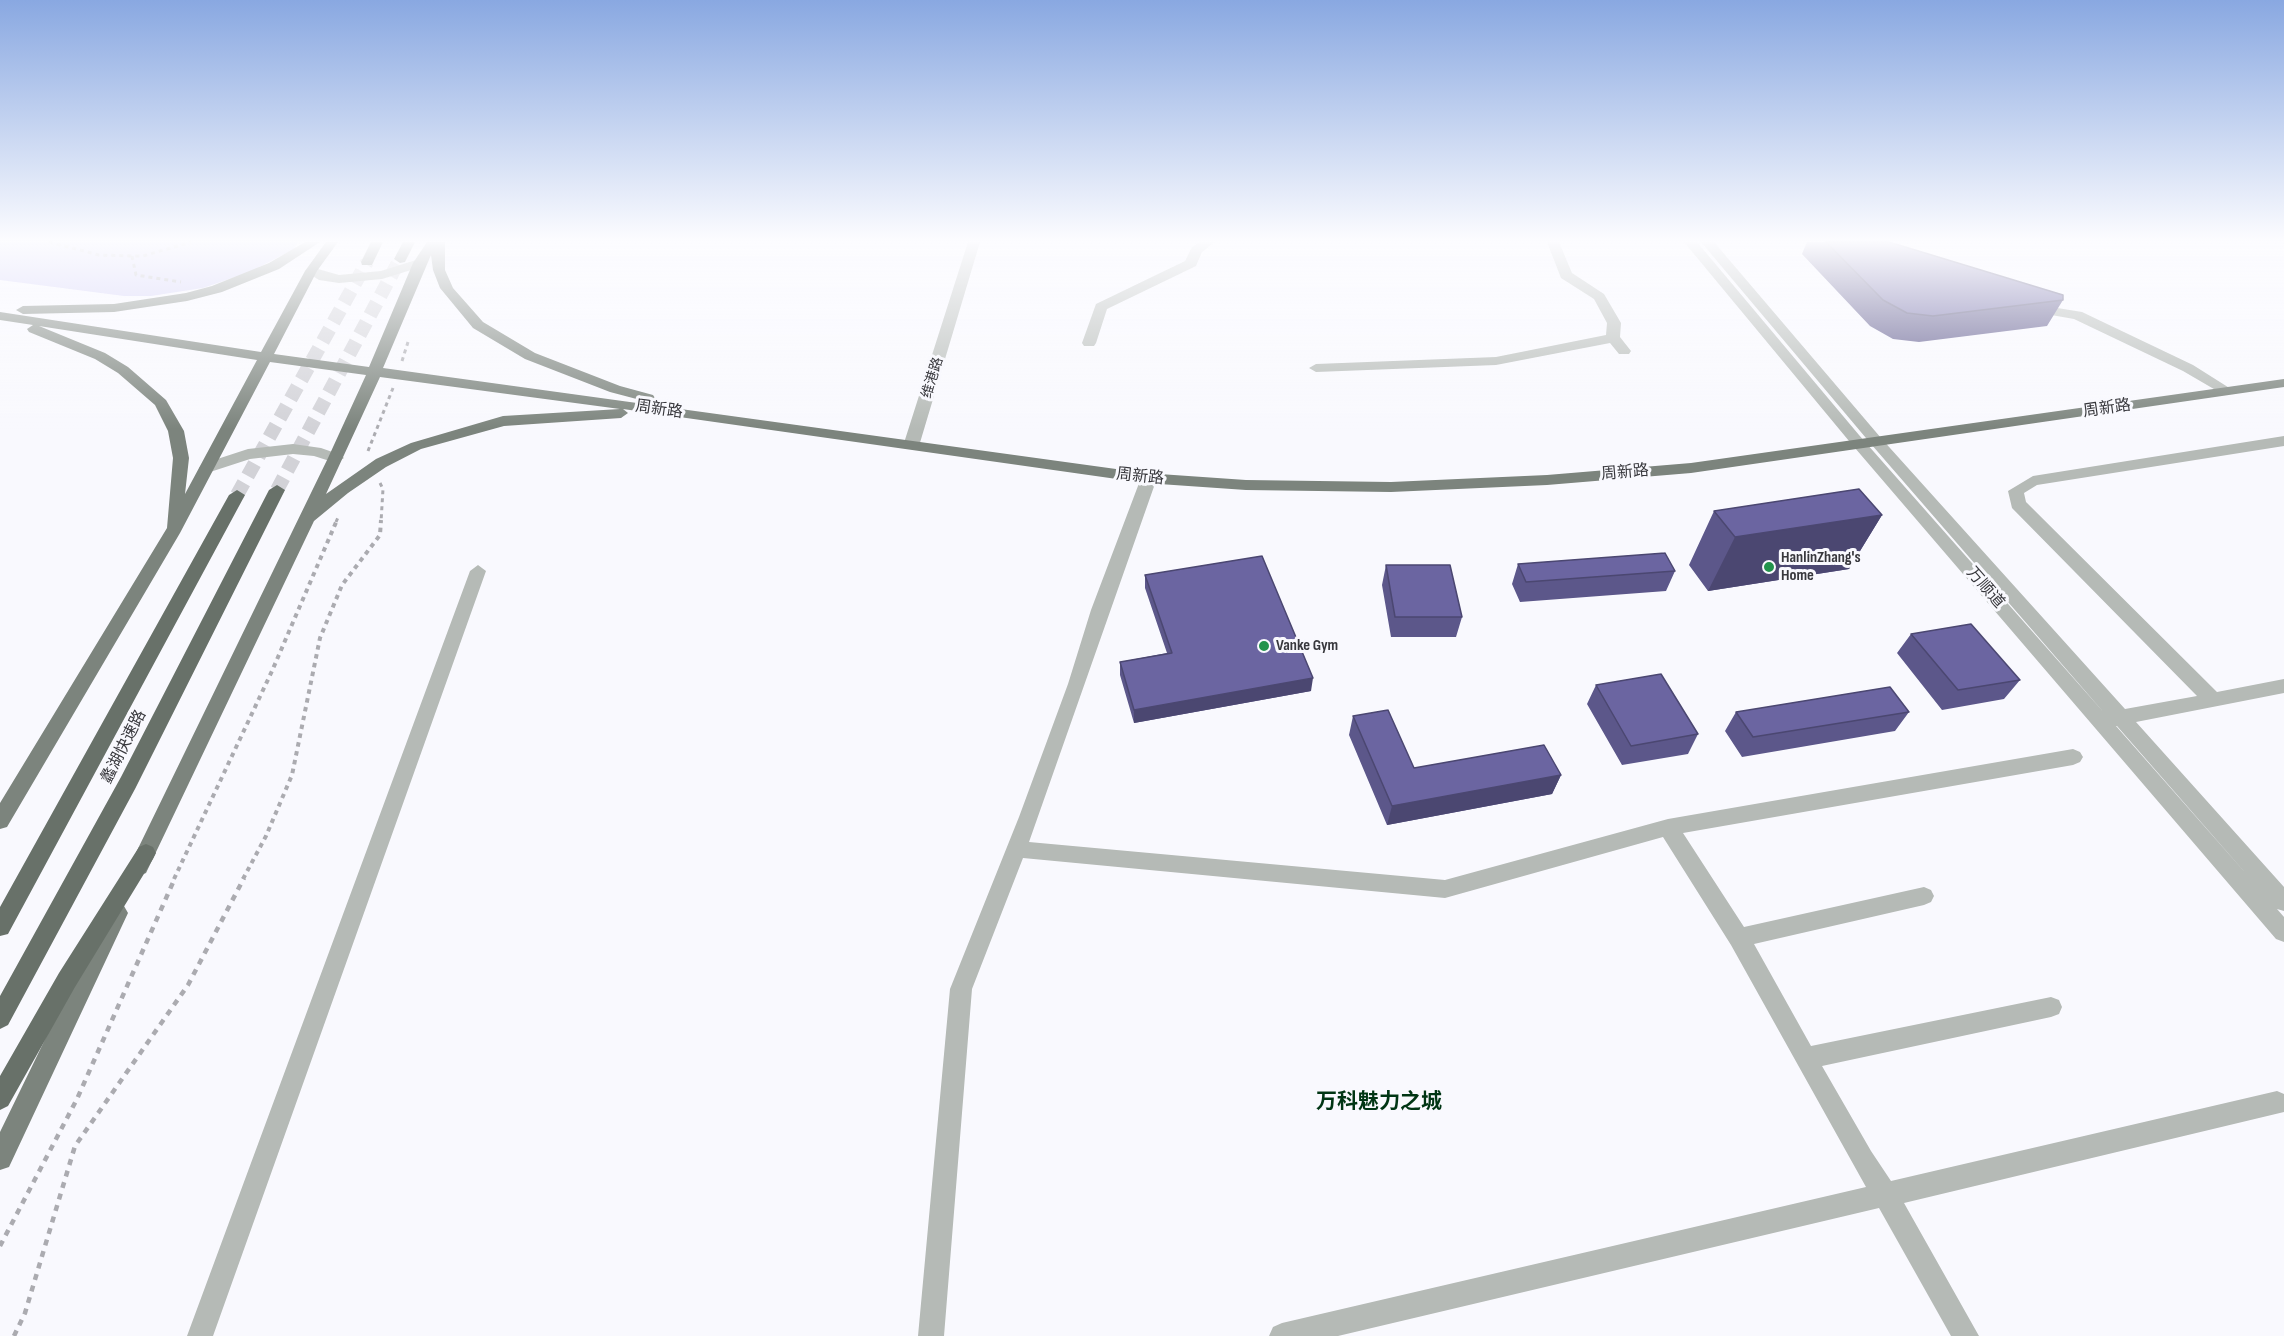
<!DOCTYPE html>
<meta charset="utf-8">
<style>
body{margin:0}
canvas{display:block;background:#f9f9fe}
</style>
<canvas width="2284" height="1336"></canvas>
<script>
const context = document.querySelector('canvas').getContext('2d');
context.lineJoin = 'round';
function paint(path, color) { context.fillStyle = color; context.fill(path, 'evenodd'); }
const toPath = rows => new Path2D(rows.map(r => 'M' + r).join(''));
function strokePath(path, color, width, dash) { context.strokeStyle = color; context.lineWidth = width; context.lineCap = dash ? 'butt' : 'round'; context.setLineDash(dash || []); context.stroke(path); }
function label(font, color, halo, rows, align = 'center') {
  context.font = font + ' "Sofia Sans Condensed","Noto Sans SC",sans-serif'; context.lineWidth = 6; context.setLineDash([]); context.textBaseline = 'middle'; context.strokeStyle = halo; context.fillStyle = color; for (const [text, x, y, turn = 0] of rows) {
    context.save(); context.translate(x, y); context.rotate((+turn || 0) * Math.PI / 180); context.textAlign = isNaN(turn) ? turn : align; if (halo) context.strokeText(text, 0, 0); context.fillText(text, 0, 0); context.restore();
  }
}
const green = toPath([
 [0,242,298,242,294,249,250,272,203,288,151,296,124,296,0,280]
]);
const highwayTunnel = toPath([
 [277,490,400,259],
 [237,495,367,262]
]);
const pathFar2 = toPath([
 [49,242,99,255,132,256,143,256,191,242],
 [132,256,136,275,181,282],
 [402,361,408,342],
 [368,451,393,388],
 [380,483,383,489,381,522],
 [336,522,339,515]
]);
const pathFar1 = toPath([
 [174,879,272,671,337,520],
 [243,879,266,836,292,775,320,638,342,585,380,535,381,520]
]);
const path = toPath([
 [0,1246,77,1099,175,878],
 [14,1336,25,1313,75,1146,188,985,244,878]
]);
const minor = toPath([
 [968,242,980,242,919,446,916,449,906,449,903,446,968,242],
 [1200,242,1215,242,1202,252,1196,266,1107,309,1096,343,1094,346,1084,346,1082,343,1096,304,1185,261,1192,247,1200,242],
 [1547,242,1559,242,1572,273,1604,294,1621,323,1620,337,1631,351,1629,354,1619,354,1610,343,1496,365,1316,372,1309,368,1316,364,1496,357,1606,335,1607,323,1594,299,1561,278,1547,242],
 [1684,242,1697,242,1859,435,2106,715,1871,444,1701,242,1714,242,1881,438,2125,709,2197,696,2012,508,2008,491,2033,476,2284,436,2284,446,2037,485,2024,493,2026,502,2217,692,2284,679,2284,693,2136,722,2284,887,2284,911,2277,909,2284,917,2284,942,2276,939,1849,441,1684,242],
 [2116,726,2117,726,2249,877,2116,726],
 [419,259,425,263,424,266,382,279,339,283,319,280,305,271,311,267,339,275,381,271,419,259],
 [2045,306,2082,312,2193,365,2231,389,2224,393,2219,392,2183,371,2074,319,2040,313,2038,310,2045,306],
 [293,444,321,448,341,455,344,458,336,463,314,456,293,454,250,459,207,473,199,468,202,464,248,449,293,444],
 [1149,473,1157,478,1029,842,1445,880,1668,819,2073,749,2080,752,2083,757,2080,762,2073,765,1683,833,1744,927,1924,887,1931,890,1934,896,1931,902,1924,905,1754,944,1811,1046,2051,997,2059,1000,2062,1007,2059,1014,2051,1017,1822,1066,1871,1151,1891,1181,2277,1091,2284,1094,2284,1112,1904,1203,1979,1336,1951,1336,1879,1208,1338,1336,1269,1336,1273,1327,1282,1323,1866,1187,1731,945,1663,837,1445,898,1023,858,972,989,944,1336,918,1336,950,989,1019,817,1068,684,1091,610,1141,478,1149,473],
 [478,565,486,571,213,1336,187,1336,470,571,478,565]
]);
const major = toPath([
 [305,242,320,242,279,269,222,292,187,301,114,312,23,314,16,310,23,306,114,304,186,293,212,286,269,263,305,242],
 [326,242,338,242,317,271,274,354,369,367,413,263,427,242,445,242,445,270,453,288,483,322,535,353,620,386,653,395,655,398,648,402,610,392,525,359,473,328,440,288,433,270,431,255,383,368,1145,473,1246,480,1391,482,1547,475,1691,463,2284,379,2284,387,1691,473,1547,485,1391,492,1246,490,1145,483,623,409,628,413,621,418,504,426,421,449,386,467,348,493,314,521,146,873,139,876,132,873,129,867,328,458,366,375,270,362,180,533,7,827,0,829,0,803,167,528,173,458,168,431,155,405,118,373,95,359,29,332,27,329,33,325,0,320,0,312,261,352,305,271,326,242],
 [39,326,257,360,185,494,189,458,184,431,166,400,128,367,105,353,39,326],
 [380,377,620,409,503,416,411,443,376,459,326,494,380,377],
 [117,904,124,906,128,913,9,1167,0,1170,0,1132,110,906,117,904]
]);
const highway = toPath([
 [371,242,383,242,372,265,362,265,361,262,371,242],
 [403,242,415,242,405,262,400,263,394,259,403,242],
 [277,485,285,490,135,789,8,1025,0,1029,0,996,121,777,269,490,277,485],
 [237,490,245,495,8,934,0,936,0,907,229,495,237,490],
 [146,844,153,847,156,853,153,859,75,987,8,1106,0,1110,0,1076,59,973,139,847,146,844]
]);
const wall = toPath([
 [1807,242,1889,242,2063,300,2047,326,1919,342,1893,339,1870,326,1802,254],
 [1714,511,1882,515,1849,569,1708,591,1689,565],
 [1518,564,1675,571,1666,591,1520,602,1512,584],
 [1386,565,1462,617,1456,637,1391,637,1382,585],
 [1145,575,1311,691,1134,723,1120,675,1120,662,1167,653,1145,588],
 [1911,634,2020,680,2004,699,1942,710,1897,653],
 [1596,685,1698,734,1688,754,1622,765,1587,704],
 [1736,712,1909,712,1895,731,1742,757,1725,731],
 [1353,716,1414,768,1561,775,1552,794,1387,825,1349,735]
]);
const shadedWall = toPath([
 [1882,515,1849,569,1708,591,1735,537],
 [1313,678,1311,691,1134,723,1134,710],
 [1561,775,1552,794,1387,825,1392,806]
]);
const building = toPath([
 [1826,242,1889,242,2063,295,2063,300,1933,316,1907,313,1883,300,1826,242],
 [1859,489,1882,515,1735,537,1714,511,1859,489],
 [1665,553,1675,571,1526,582,1518,564,1665,553],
 [1262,556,1313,678,1134,710,1120,662,1172,653,1145,575,1262,556],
 [1386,565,1450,565,1462,617,1395,617,1386,565],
 [1971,624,2020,680,1958,690,1911,634,1971,624],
 [1661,674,1698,734,1631,746,1596,685,1661,674],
 [1890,687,1909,712,1753,737,1736,712,1890,687],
 [1388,710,1414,768,1544,745,1561,775,1392,806,1353,716,1388,710]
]);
const markers = [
 [1769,567,6,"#22934c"],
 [1264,646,6,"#22934c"]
];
const farStreetnames = [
 ["维港路",933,378,-73]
];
const streetNames = [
 ["周新路",2107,409,-8],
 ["周新路",659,410,8],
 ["周新路",1625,473,-5],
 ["周新路",1140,477,6],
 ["万顺道",1985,588,49],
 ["蠡湖快速路",124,747,-63]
];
const poiNames = [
 ["HanlinZhang's",1781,558],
 ["Home",1781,576],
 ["Vanke Gym",1276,646]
];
const nearNeighbourhoodnames = [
 ["万科魅力之城",1379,1103]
];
paint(green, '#cdcaf5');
strokePath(highwayTunnel, '#d2d2d7', 14, [14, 8]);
strokePath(pathFar2, '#ababb0', 3, [4, 4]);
strokePath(pathFar1, '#ababb0', 4, [4.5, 4.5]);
strokePath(path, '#ababb0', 4.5, [6, 6]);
paint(minor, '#b5bab6');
paint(major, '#7c847d');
paint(highway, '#687169');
paint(wall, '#5c578a');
paint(shadedWall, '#4b4771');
paint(building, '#6b65a1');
strokePath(building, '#4b4771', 1.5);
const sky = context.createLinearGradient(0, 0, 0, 429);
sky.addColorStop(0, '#89a8e1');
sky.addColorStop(0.56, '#fcfcff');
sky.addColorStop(1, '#fcfcff00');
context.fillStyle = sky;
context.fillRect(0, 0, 2284, 429);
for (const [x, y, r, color] of markers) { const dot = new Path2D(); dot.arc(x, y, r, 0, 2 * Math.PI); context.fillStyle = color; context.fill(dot); strokePath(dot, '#f9f9fe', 2); }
label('14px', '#38383d', '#f9f9fe', farStreetnames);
label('16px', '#38383d', '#f9f9fe', streetNames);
label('bold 16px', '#38383d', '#f9f9fe', poiNames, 'left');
label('bold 21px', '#003514', '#f9f9fe', nearNeighbourhoodnames);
</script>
